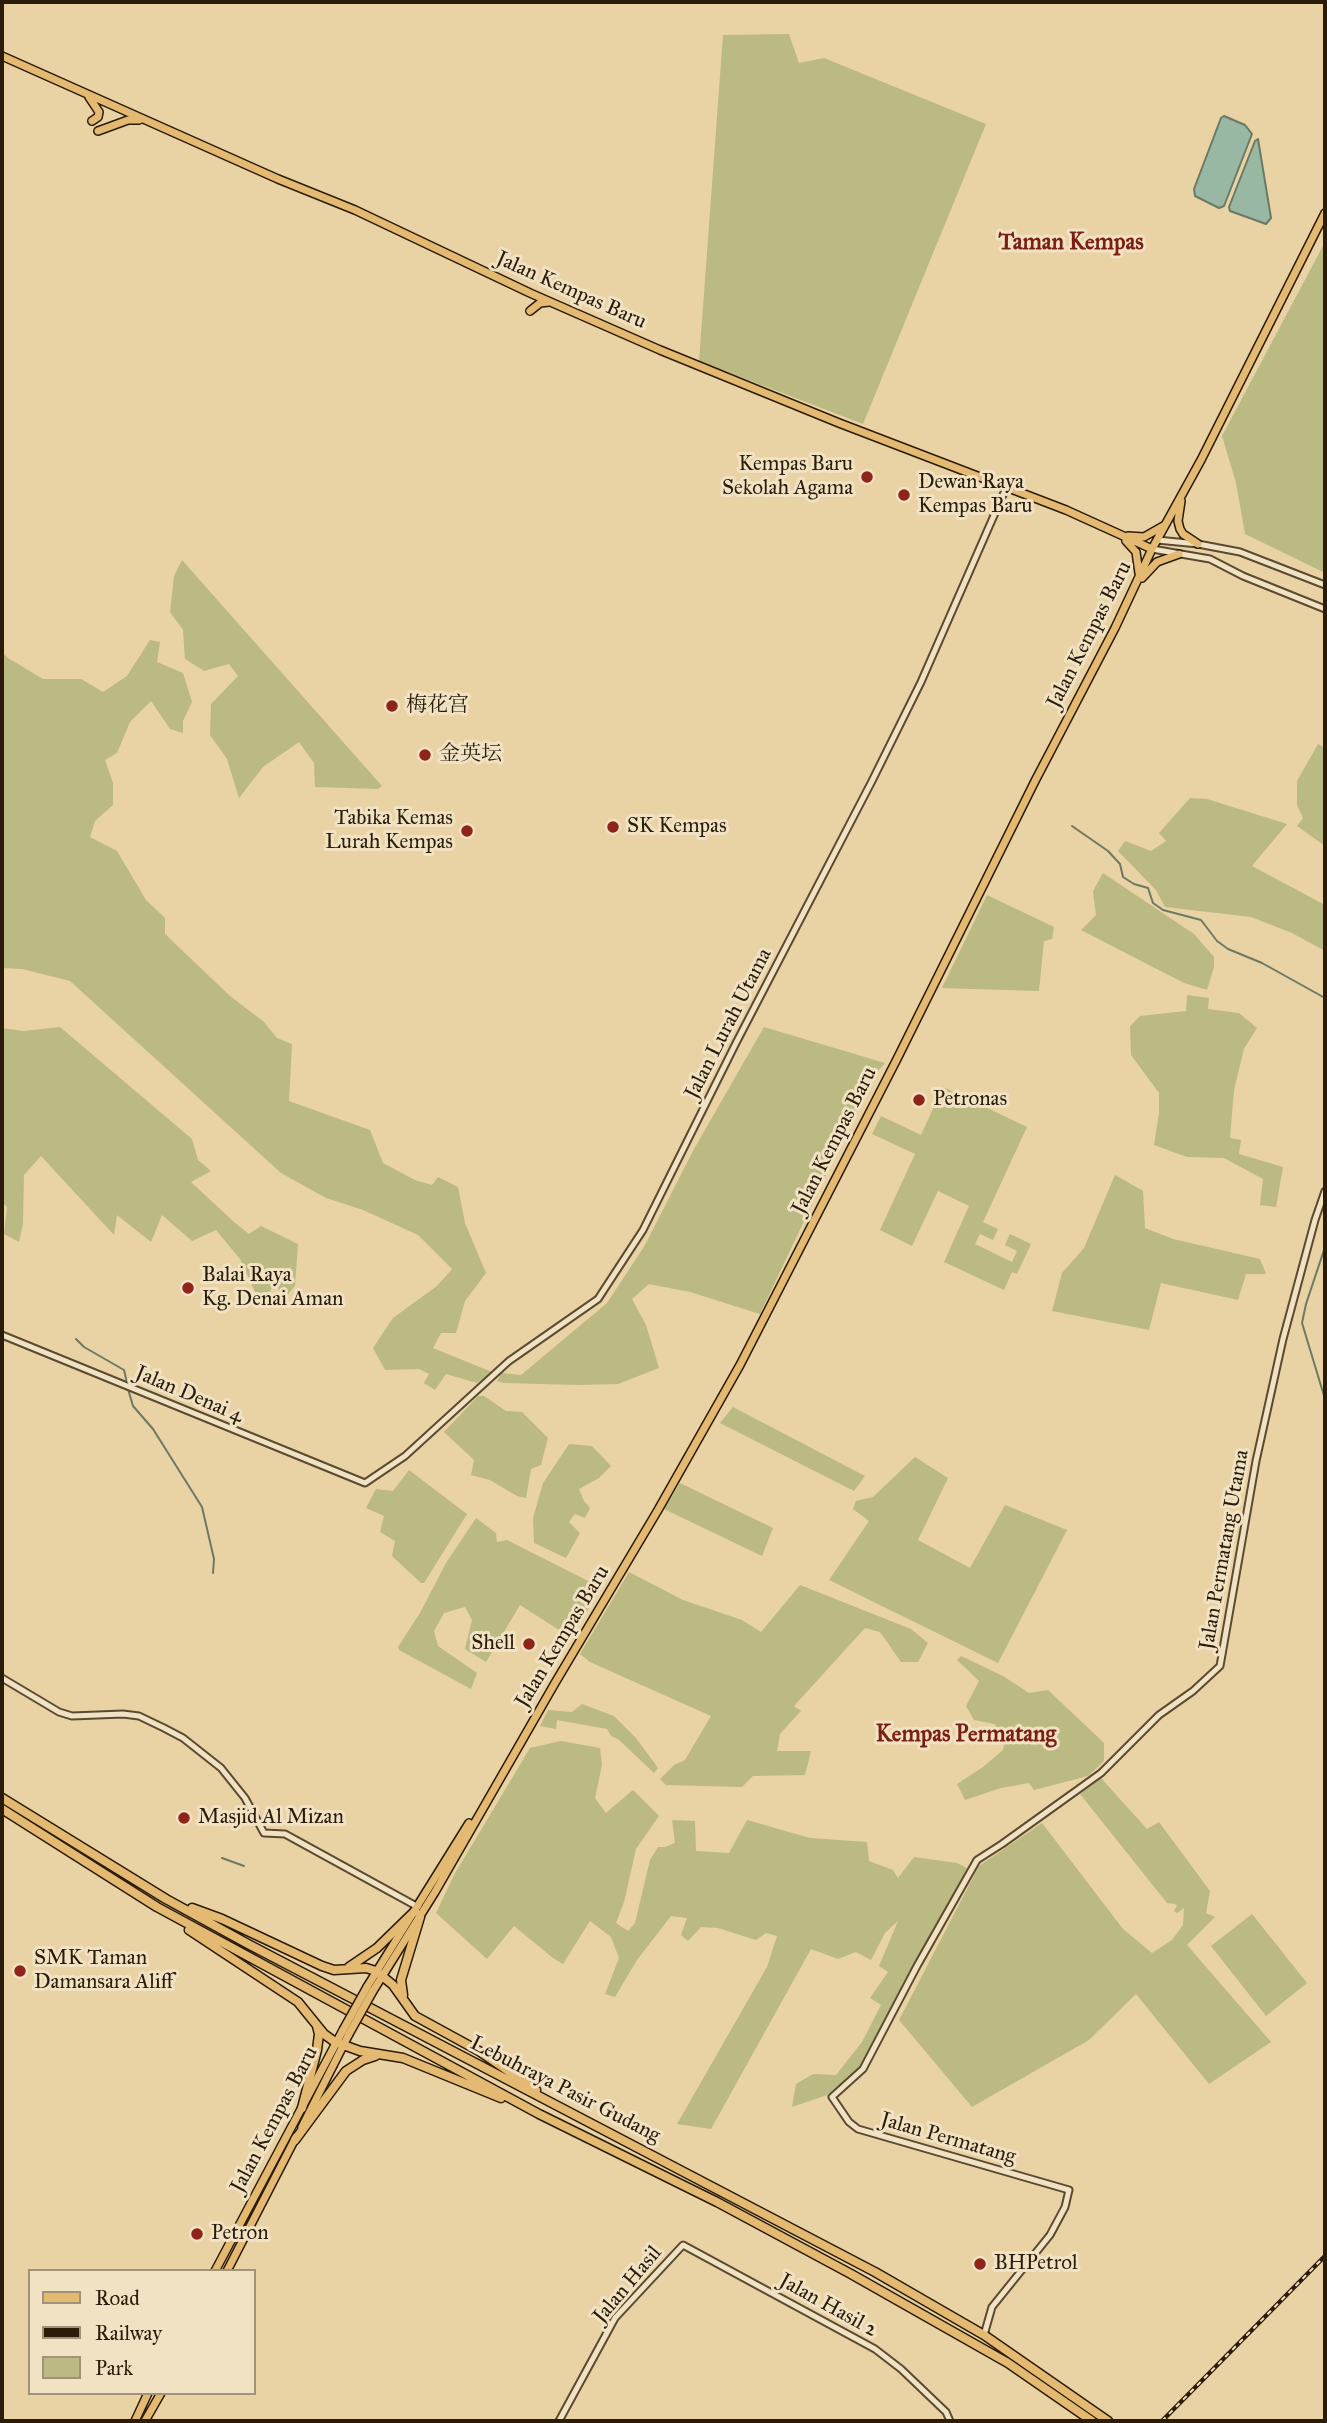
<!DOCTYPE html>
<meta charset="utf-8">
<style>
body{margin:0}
#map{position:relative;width:1327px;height:2423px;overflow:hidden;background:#e9d2a4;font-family:"IM FELL Great Primer",serif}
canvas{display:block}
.frame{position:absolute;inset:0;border:4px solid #2a1c09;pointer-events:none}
.legend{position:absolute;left:28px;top:2269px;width:228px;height:126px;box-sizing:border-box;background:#f1e2c4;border:2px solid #a19379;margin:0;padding:9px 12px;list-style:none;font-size:21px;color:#2a1c09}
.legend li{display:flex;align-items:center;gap:14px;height:35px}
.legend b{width:35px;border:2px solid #a19379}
</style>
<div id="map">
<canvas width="1327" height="2423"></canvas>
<div class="frame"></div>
<ul class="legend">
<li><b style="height:9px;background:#e4b972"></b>Road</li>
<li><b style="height:9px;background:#2a1c09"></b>Railway</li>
<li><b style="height:19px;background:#bbba82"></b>Park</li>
</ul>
</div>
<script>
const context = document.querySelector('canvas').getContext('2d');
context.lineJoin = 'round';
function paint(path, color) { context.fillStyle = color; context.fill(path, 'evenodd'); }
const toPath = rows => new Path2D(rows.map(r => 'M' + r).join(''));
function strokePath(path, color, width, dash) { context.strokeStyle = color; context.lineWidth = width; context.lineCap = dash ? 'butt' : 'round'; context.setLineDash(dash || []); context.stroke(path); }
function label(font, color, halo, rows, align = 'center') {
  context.font = font + ' "IM FELL Great Primer","Noto Serif SC",serif'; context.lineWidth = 6; context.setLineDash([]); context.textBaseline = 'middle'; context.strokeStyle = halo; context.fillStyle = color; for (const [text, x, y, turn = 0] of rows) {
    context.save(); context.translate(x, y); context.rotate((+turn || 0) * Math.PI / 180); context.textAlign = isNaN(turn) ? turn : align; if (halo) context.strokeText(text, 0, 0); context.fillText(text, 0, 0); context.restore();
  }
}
const green = toPath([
 [789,34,799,63,824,58,986,124,863,424,699,361,723,35],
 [1325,242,1325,573,1245,534,1236,483,1222,436],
 [182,560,382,786,378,789,315,787,314,763,299,742,263,767,239,798,227,759,210,735,211,704,238,676,229,664,204,671,185,659,183,630,170,612,174,576],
 [150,640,160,642,157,662,183,673,192,702,183,721,183,733,170,729,151,701,130,722,117,753,105,760,113,783,113,805,95,821,90,837,117,851,146,900,165,918,165,934,230,996,263,1021,277,1038,292,1044,289,1101,370,1130,383,1163,415,1180,432,1185,438,1177,458,1187,465,1223,486,1273,465,1301,456,1333,441,1333,433,1348,492,1372,477,1383,446,1374,435,1390,424,1383,429,1374,419,1369,385,1370,373,1348,393,1318,437,1286,452,1269,418,1235,363,1210,326,1198,281,1173,70,981,22,969,2,968,2,652,8,658,43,679,81,679,103,692,127,676],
 [1318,744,1325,748,1325,846,1297,826,1303,818,1297,805,1297,781],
 [1190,798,1207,799,1287,824,1252,866,1325,905,1325,951,1292,933,1251,917,1165,907,1156,890,1118,851,1125,841,1151,851,1166,841,1159,833],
 [1103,873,1194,934,1214,957,1214,967,1207,990,1184,983,1081,930,1096,915,1093,891],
 [987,895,1054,927,1052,939,1044,941,1039,991,942,988],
 [1187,995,1209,998,1208,1009,1239,1013,1257,1028,1244,1049,1234,1090,1230,1138,1241,1140,1239,1154,1283,1167,1276,1207,1260,1205,1263,1179,1224,1158,1187,1157,1154,1145,1159,1113,1159,1093,1131,1055,1130,1026,1140,1016,1186,1011],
 [60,1027,192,1139,198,1160,211,1171,191,1182,234,1222,249,1234,261,1226,298,1244,295,1286,284,1299,275,1282,262,1307,240,1259,216,1230,192,1241,162,1215,151,1242,117,1215,114,1235,41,1156,24,1175,23,1224,19,1242,4,1234,7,1207,2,1202,2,1028,24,1031],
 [764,1027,885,1063,872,1078,760,1314,690,1292,649,1284,632,1299,646,1325,659,1368,618,1384,578,1385,504,1383,497,1381,502,1373,521,1375,607,1303,645,1245,694,1149],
 [943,1087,1027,1127,983,1222,998,1229,993,1240,980,1234,975,1244,1012,1262,1017,1251,1005,1245,1010,1234,1031,1244,1017,1274,1012,1272,1004,1290,944,1262,969,1206,938,1191,912,1246,880,1230,915,1154,872,1134,881,1116,921,1135],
 [1115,1175,1143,1191,1145,1228,1173,1239,1260,1259,1266,1274,1246,1274,1238,1300,1161,1283,1149,1330,1052,1311,1062,1273,1084,1248],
 [478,1396,484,1396,506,1411,522,1412,548,1438,541,1465,531,1469,526,1498,517,1496,490,1480,471,1475,474,1460,444,1432],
 [733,1407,865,1476,854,1491,720,1423],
 [569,1444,592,1446,611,1466,599,1478,579,1489,584,1501,590,1508,585,1518,575,1514,569,1522,580,1533,566,1558,534,1543,533,1518,543,1483],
 [915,1457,948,1478,918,1540,970,1568,1005,1505,1067,1530,998,1663,829,1580,869,1521,853,1509,856,1501,873,1497],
 [409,1470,467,1514,424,1583,421,1583,392,1556,395,1541,380,1532,384,1516,366,1508,376,1489,393,1491],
 [680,1483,773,1528,762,1556,664,1509],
 [476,1518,496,1533,497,1542,507,1540,602,1588,570,1637,520,1605,486,1662,465,1649,472,1620,465,1607,444,1613,434,1631,438,1646,477,1673,471,1689,399,1650,398,1647,420,1613,446,1563],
 [629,1572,683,1600,742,1620,761,1632,800,1585,911,1629,928,1643,918,1662,901,1662,880,1632,865,1628,794,1706,801,1711,780,1734,777,1751,811,1751,805,1775,753,1776,742,1787,666,1785,660,1779,674,1765,685,1760,711,1716,590,1662,580,1654],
 [961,1656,1003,1676,1029,1693,1048,1690,1104,1743,1104,1761,1088,1776,1034,1790,1029,1783,1001,1788,965,1800,957,1784,983,1767,1003,1750,1006,1736,994,1724,974,1720,966,1706,979,1681,957,1660],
 [582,1704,614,1716,636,1738,658,1768,654,1773,618,1739,611,1736,607,1729,557,1720,556,1729,540,1726,548,1710,572,1712],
 [561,1741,600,1748,602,1765,595,1798,606,1813,633,1790,659,1816,636,1849,624,1902,616,1923,628,1931,635,1923,650,1860,658,1847,665,1847,675,1843,672,1820,695,1821,696,1851,729,1853,747,1820,810,1838,867,1842,869,1861,893,1870,898,1878,914,1857,957,1863,967,1868,863,2064,853,2074,827,2095,792,2107,796,2084,813,2074,836,2075,862,2042,881,2005,870,1998,888,1972,879,1966,898,1921,885,1933,871,1960,856,1952,838,1959,811,1949,711,2129,677,2124,767,1967,777,1936,766,1933,756,1940,718,1928,701,1927,688,1941,681,1935,687,1918,671,1916,637,1960,615,1997,605,1994,619,1958,611,1937,590,1921,563,1964,553,1958,514,1926,487,1959,436,1913,454,1875,530,1748],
 [1101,1778,1147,1829,1159,1822,1210,1891,1206,1913,1215,1917,1187,1945,1271,2042,1209,2084,1136,1994,1089,2040,972,2107,899,2020,979,1866,1042,1823,1123,1929,1152,1953,1172,1940,1183,1925,1184,1908,1177,1913,1174,1911,1177,1906,1175,1904,1167,1903,1080,1794],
 [1252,1914,1307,1983,1266,2016,1211,1946]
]);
const water = toPath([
 [1224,116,1245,125,1252,134,1224,206,1219,208,1195,196,1194,189,1221,118,1224,116],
 [1258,139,1271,218,1266,224,1230,211,1229,207,1255,141,1258,139]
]);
const stream = toPath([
 [1072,826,1108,851,1120,864,1123,877,1134,884,1148,888,1153,903,1163,910,1201,920,1217,941,1228,949,1262,963,1325,998],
 [1325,1247,1306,1304,1302,1323,1325,1399],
 [76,1339,84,1347,124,1370,127,1383],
 [128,1389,133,1406,153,1429,202,1507,214,1559,213,1573],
 [1325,1497,1325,1514],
 [222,1858,244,1866]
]);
const minor = toPath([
 [1157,540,1198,544,1240,552,1325,585],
 [1152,549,1210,559,1243,576,1325,609],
 [2,1335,365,1483,405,1456,509,1361,598,1299,643,1230,736,1043,872,781,921,682,1006,488],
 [2,1678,59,1712,72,1716,123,1714,139,1716,164,1728,183,1738,221,1768,245,1798,264,1833,285,1834,418,1907],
 [984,2335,992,2307,1050,2235,1065,2207,1069,2190,858,2129,849,2122,832,2097,863,2069,917,1966,977,1860,1002,1844,1101,1773,1159,1715,1193,1691,1220,1666,1256,1461,1283,1339,1315,1220,1325,1191],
 [559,2421,615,2318,683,2245,875,2349,901,2369,946,2412,950,2421]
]);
const major = toPath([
 [2,56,278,179,355,210,530,293,660,350,839,423,1066,510,1152,549],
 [89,97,99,112,98,117,92,121],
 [98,131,128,120,139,120],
 [530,311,540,303,549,302],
 [1181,501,1178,521,1180,529,1183,534,1198,544],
 [1128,536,1144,537,1165,525],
 [1126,541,1136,552,1139,573],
 [1142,578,1157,562,1179,554],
 [367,1987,469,1823],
 [373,1991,435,1892,555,1683,658,1510,740,1365,897,1059,1035,781,1115,628,1152,549,1201,460,1325,213],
 [302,2127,349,2034],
 [215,2271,343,2030],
 [227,2271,296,2137],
 [135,2421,148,2393],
 [145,2421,161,2393]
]);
const highway = toPath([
 [2,1798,166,1899,248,1944,875,2272,984,2335,1108,2421],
 [2,1809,157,1907,539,2114,717,2202,851,2274,1008,2363,1092,2421],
 [192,1908,222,1919,322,1966,334,1970,366,1968,376,1971,393,1985,415,2016,479,2051,536,2090],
 [189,1930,298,2002,324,2034,335,2042,360,2051,403,2058,501,2098],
 [349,1967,377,1948,415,1911],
 [403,1995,401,1980,420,1917],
 [302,2108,317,2050,319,2034,317,2026],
 [295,2140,346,2071,363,2060,375,2056]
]);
const rail = toPath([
 [1162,2421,1325,2256]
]);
const majorBridge = toPath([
 [343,2030,367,1987],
 [349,2034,373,1991]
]);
const markers = [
 [867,477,7,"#8f2418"],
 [904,495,7,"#8f2418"],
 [392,706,7,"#8f2418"],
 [425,755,7,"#8f2418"],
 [613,827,7,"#8f2418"],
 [467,831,7,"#8f2418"],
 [919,1100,7,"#8f2418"],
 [188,1288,7,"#8f2418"],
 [529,1644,7,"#8f2418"],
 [184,1818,7,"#8f2418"],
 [20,1971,7,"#8f2418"],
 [197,2234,7,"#8f2418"],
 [980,2264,7,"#8f2418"]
];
const streetNames = [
 ["Jalan Kempas Baru",571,291,24],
 ["Jalan Kempas Baru",1090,635,-63],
 ["Jalan Lurah Utama",729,1024,-63],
 ["Jalan Kempas Baru",835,1141,-63],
 ["Jalan Denai 4",189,1395,23],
 ["Jalan Permatang Utama",1225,1550,-80],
 ["Jalan Kempas Baru",563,1637,-59],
 ["Lebuhraya Pasir Gudang",565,2090,27],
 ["Jalan Kempas Baru",275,2120,-62],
 ["Jalan Permatang",948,2139,16],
 ["Jalan Hasil",628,2285,-50],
 ["Jalan Hasil 2",828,2306,29]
];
const poiNames = [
 ["Kempas Baru",853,465,"right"],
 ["Sekolah Agama",853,489,"right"],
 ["Dewan Raya",918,483],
 ["Kempas Baru",918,507],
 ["梅花宫",406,706],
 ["金英坛",439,755],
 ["Tabika Kemas",453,819,"right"],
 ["Lurah Kempas",453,843,"right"],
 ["SK Kempas",627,827],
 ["Petronas",933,1100],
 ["Balai Raya",202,1276],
 ["Kg. Denai Aman",202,1300],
 ["Shell",515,1644,"right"],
 ["Masjid Al Mizan",198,1818],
 ["SMK Taman",34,1959],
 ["Damansara Aliff",34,1983],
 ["Petron",211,2234],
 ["BHPetrol",994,2264]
];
const neighbourhoodNames = [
 ["Taman Kempas",1071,243],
 ["Kempas Permatang",966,1735]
];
paint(green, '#bbba82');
paint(water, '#98b8a3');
strokePath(water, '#6c7a65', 2);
strokePath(stream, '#6c7a65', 2);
strokePath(minor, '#5a4a30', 9);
strokePath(major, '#2a1c09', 10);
strokePath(highway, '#2a1c09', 11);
strokePath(minor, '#f1e2c4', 5);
strokePath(major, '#e4b972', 7);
strokePath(highway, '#e4b972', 8);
strokePath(rail, '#2a1c09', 4.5);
strokePath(rail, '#f1e2c4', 2, [5]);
strokePath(majorBridge, '#2a1c09', 10, []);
strokePath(majorBridge, '#e4b972', 7);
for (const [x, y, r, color] of markers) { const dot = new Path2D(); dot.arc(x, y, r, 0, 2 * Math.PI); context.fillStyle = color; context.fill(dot); strokePath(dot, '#f1e2c4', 2.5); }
label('21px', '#2a1c09', '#f1e2c4', streetNames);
label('21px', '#2a1c09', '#f1e2c4', poiNames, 'left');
label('bold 23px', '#7a1f14', '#f1e2c4', neighbourhoodNames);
</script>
